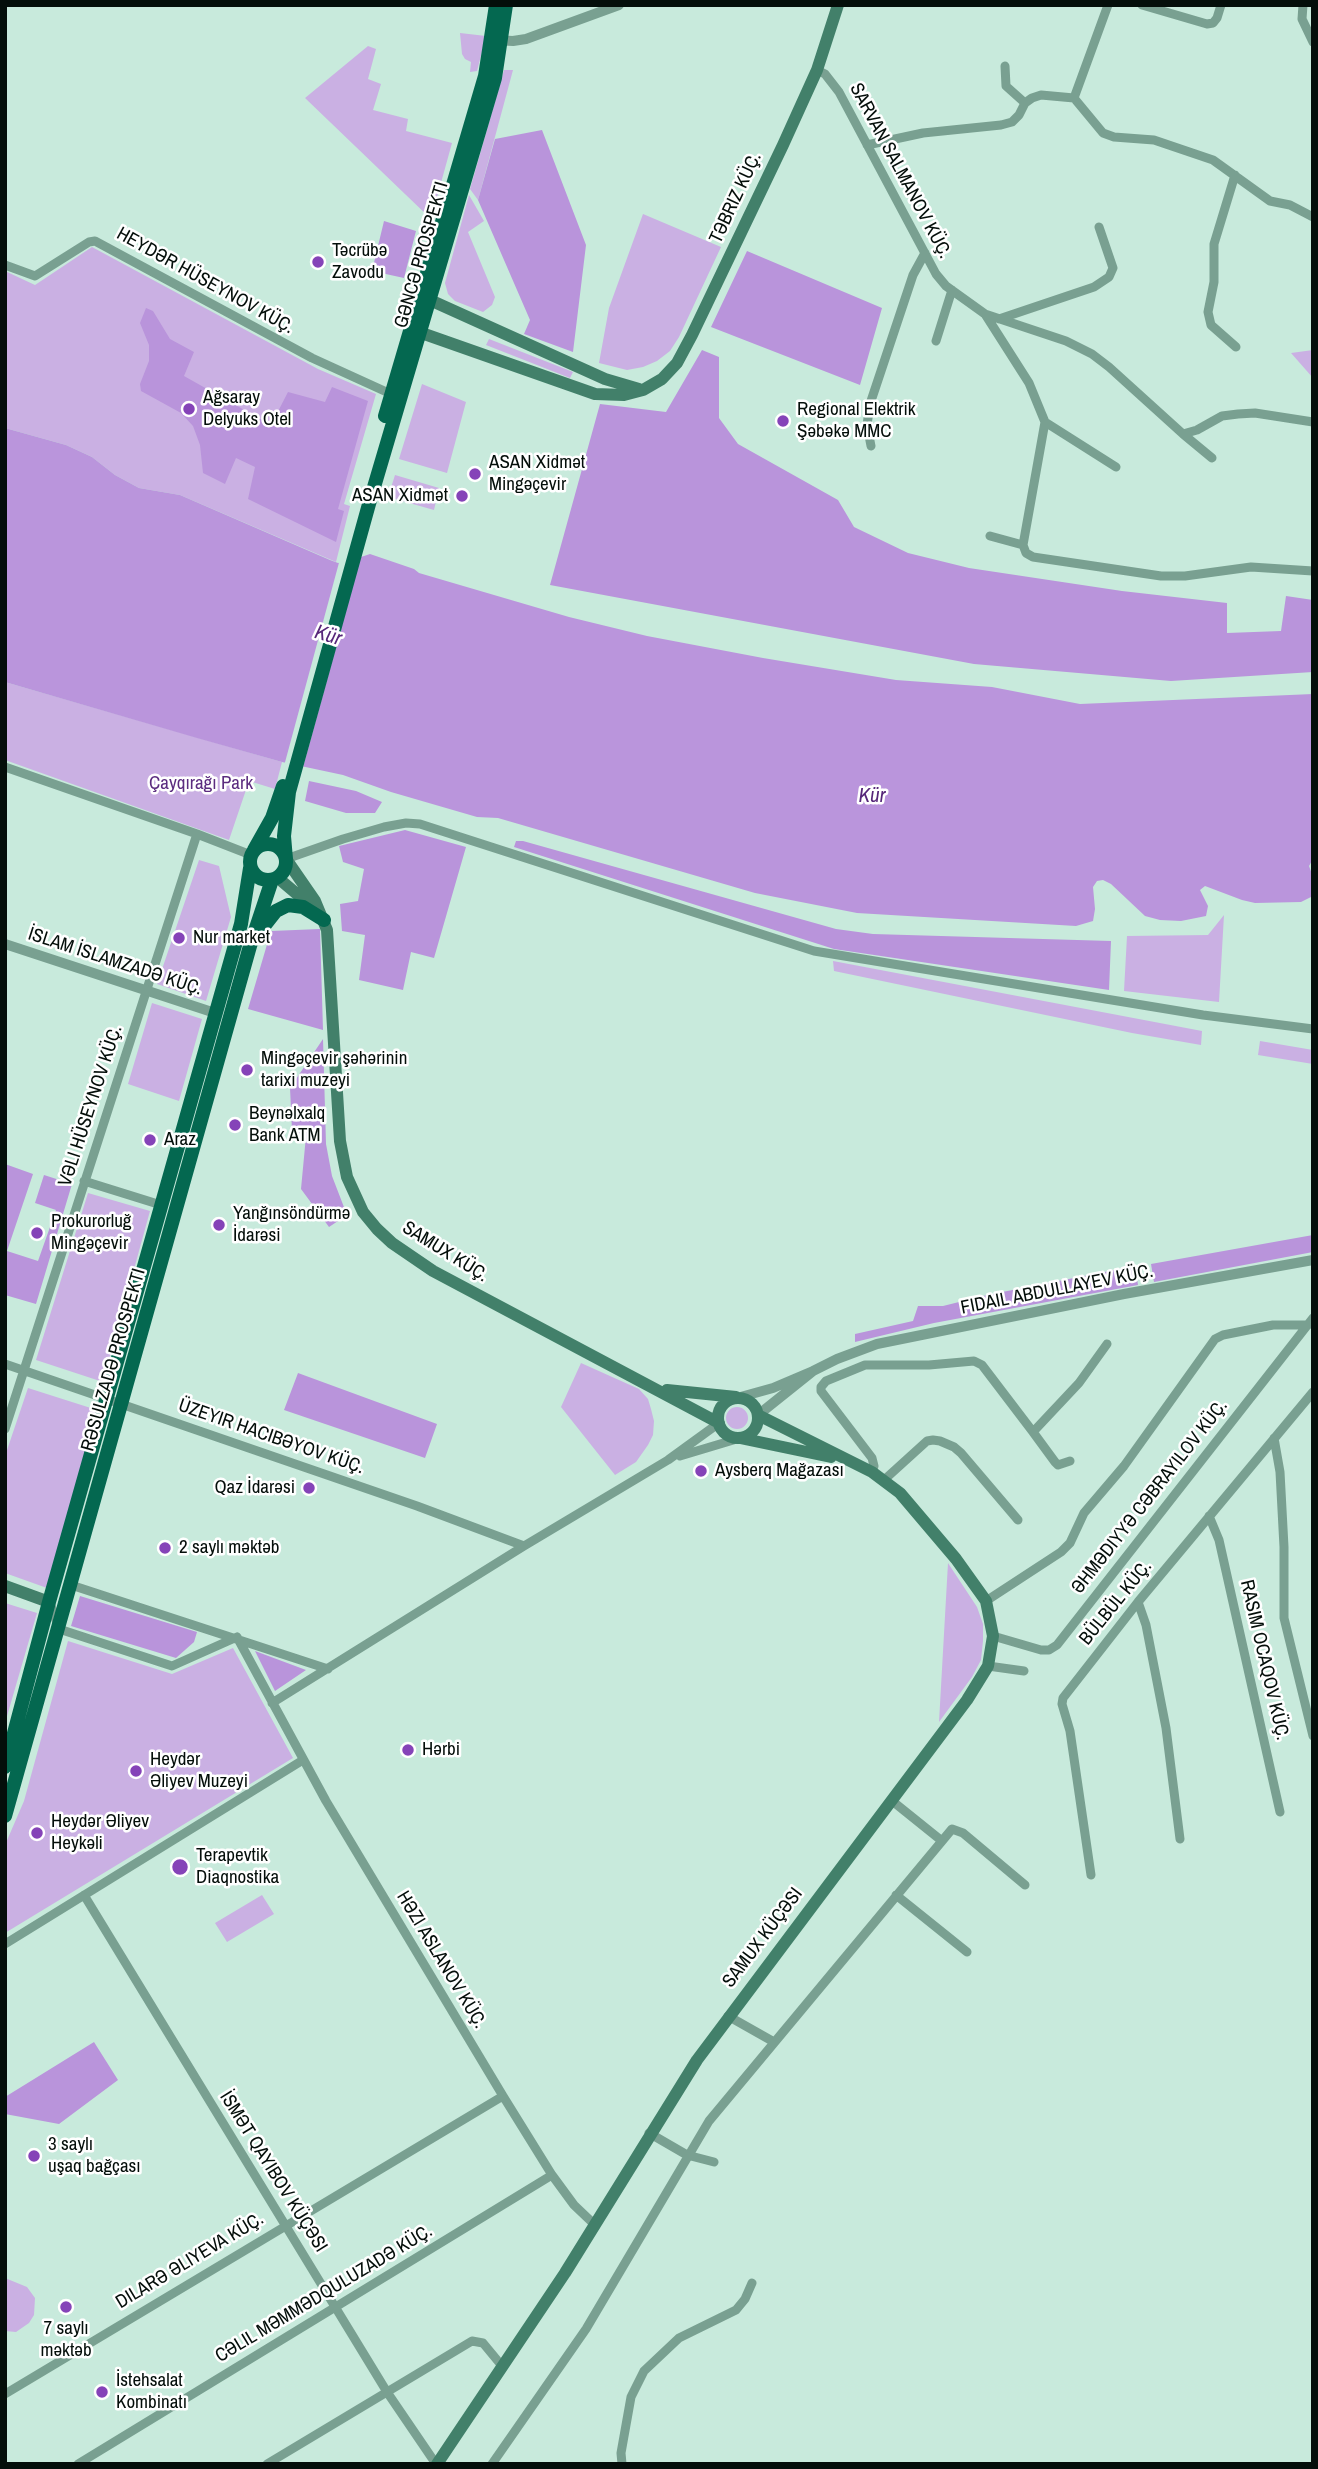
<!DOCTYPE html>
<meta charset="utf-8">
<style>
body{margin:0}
#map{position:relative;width:1318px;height:2469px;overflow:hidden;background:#c8eadc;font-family:"Archivo Narrow",sans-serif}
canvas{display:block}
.frame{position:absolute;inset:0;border:7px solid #040e0a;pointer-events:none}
</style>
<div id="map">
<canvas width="1318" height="2469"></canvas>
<div class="frame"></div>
</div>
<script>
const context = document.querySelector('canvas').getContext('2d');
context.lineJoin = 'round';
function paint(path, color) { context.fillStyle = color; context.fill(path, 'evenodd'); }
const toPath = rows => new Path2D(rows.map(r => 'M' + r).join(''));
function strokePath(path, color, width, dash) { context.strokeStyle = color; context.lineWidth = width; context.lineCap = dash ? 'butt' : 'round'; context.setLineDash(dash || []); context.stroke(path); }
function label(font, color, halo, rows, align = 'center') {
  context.font = font + ' "Archivo Narrow",sans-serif'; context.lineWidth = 5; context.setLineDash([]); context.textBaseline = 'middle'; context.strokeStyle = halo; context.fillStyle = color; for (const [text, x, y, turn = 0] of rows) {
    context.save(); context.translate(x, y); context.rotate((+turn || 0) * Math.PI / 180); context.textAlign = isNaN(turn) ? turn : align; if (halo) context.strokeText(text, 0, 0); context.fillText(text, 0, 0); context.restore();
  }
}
const green = toPath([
 [460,33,486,36,477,71,470,72,471,62,465,59,462,54],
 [368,46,376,49,368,79,381,84,373,110,408,119,406,131,452,143,431,219,305,98],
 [504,70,513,70,478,200,470,189],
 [469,195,484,221,468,232,495,297,492,305,483,312,455,301,448,294,445,283],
 [643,214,721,247,679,337,670,351,657,361,643,367,627,370,599,363,609,308],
 [92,247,318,369,376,394,344,504,350,506,336,562,180,495,139,488,115,475,92,457,66,445,5,428,5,271,35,285],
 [489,339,573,372,570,378,486,345],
 [1313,350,1313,378,1291,353],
 [422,384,466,402,447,473,399,459],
 [395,475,439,488,434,510,388,497],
 [5,682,282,762,275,789,249,781,229,840,5,760],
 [199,860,219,866,231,917,206,1001,157,984],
 [1224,915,1219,1002,1124,991,1127,936,1208,935],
 [833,961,1202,1031,1201,1045,1132,1033,834,971],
 [152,1003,202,1019,179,1101,128,1084],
 [1260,1041,1313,1050,1313,1064,1258,1055],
 [88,1193,150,1211,103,1382,36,1360],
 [581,1363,639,1389,648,1399,651,1409,654,1421,653,1435,648,1445,636,1462,615,1475,561,1407],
 [28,1388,97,1410,47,1588,5,1573,5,1456],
 '726 1418a11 11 0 1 1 22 0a11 11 0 1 1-22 0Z',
 [948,1563,977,1607,983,1624,983,1641,981,1660,972,1677,939,1722],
 [5,1603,37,1613,5,1723],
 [68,1641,172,1674,233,1648,293,1758,5,1933,5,1845,24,1801],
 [262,1895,274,1914,227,1942,215,1923],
 [5,2278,27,2287,35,2298,34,2315,29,2323,16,2332,5,2331]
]);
const forest = toPath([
 [542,130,586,245,573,352,524,334,530,320,478,200,495,139],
 [384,221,416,231,404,278,372,271],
 [747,251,882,308,860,385,711,327],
 [146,308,153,311,170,339,194,352,184,376,271,425,288,392,325,402,332,387,368,401,338,509,344,511,336,542,248,499,255,467,236,458,225,484,203,473,200,445,193,426,181,413,141,391,140,384,149,361,149,345,140,323],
 [702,350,719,357,719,418,738,444,838,500,854,527,908,553,969,568,1122,591,1227,603,1227,633,1281,631,1286,596,1313,600,1313,672,1171,681,974,664,550,585,600,404,666,412],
 [309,781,356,791,382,802,375,813,346,813,305,801],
 [405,830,466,847,434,958,411,952,403,990,359,980,365,935,342,931,340,904,358,901,364,869,343,862,339,846],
 [516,841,523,841,836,929,873,934,1111,941,1109,990,834,949,514,847],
 [320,929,323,1030,248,1009,271,931],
 [323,1039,326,1144,332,1176,347,1215,329,1227,301,1189,306,1136,292,1130,290,1088],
 [5,1164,33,1174,7,1251,38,1261,56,1210,35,1203,44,1175,72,1184,36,1304,5,1295],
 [1313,1235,1313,1252,1154,1282,1151,1264],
 [1135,1266,1138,1285,934,1323,855,1342,855,1334,913,1321,918,1306,943,1306,987,1295],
 [298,1373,437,1424,425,1458,284,1410],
 [80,1596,197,1632,194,1642,176,1658,71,1626],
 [255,1651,306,1670,275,1691],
 [94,2042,118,2080,59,2124,5,2114,5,2097]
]);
const water = toPath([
 [5,428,66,445,92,457,115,475,139,488,180,495,330,560,338,563,346,562,370,554,414,569,419,573,569,617,647,636,763,658,896,680,992,687,1080,704,1313,694,1313,859,1309,866,1313,877,1313,896,1301,902,1255,903,1242,900,1205,886,1200,890,1208,906,1206,916,1181,921,1160,920,1145,916,1111,884,1103,880,1097,881,1093,887,1095,909,1093,921,1076,926,857,913,755,893,498,818,477,817,391,792,343,775,282,762,197,738,5,682]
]);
const pier = toPath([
 [362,552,302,771,284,766,340,559]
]);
const minor = toPath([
 [1142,5,1207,24,1213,23,1217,18,1221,5],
 [1303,5,1302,19,1313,42],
 [1005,66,1006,86,1025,103],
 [817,70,825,74,839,92,936,274,946,286,985,314,1029,383,1045,422,1023,545,1026,553,1033,557,1161,576,1185,576,1251,567,1313,571],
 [1074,98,1108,5],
 [867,145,923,133,1001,125,1012,122,1019,115,1025,103,1032,98,1041,95,1074,98,1103,133,1114,137,1154,140,1213,160,1270,201,1290,205,1313,217],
 [1235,175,1214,244,1214,282,1208,312,1211,325,1236,347],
 [5,265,35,276,89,242,95,241,312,358,391,394],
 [985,314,1066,341,1092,354,1109,367,1183,434,1197,430,1222,416,1238,414,1255,413,1313,422],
 [999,319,1094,287,1109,277,1113,268,1099,227],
 [936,341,952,290],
 [1045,422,1116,467],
 [1183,434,1212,458],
 [871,446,867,425,870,404,913,275,925,253],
 [990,536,1023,545],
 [5,767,197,834,251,855],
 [286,859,343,839,384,827,406,823,420,824,814,951,1203,1015,1313,1029],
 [84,1181,161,1205],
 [5,1364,417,1506,524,1546],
 [5,1429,197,834],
 [1033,1432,1055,1462,1058,1465,1070,1461],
 [1274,1438,1280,1472,1284,1547,1284,1618,1313,1736],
 [680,1456,740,1438],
 [872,1472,874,1466,872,1458,821,1391,821,1387,826,1381,865,1365,929,1365,974,1361,982,1365,1033,1432,1079,1383,1107,1344],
 [884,1480,927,1441,933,1440,940,1441,954,1447,961,1453,1018,1520],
 [1209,1516,1219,1540,1280,1812],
 [68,1588,71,1585,328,1669],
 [986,1601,1061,1552,1070,1543,1084,1513,1124,1466,1215,1339,1223,1335,1273,1325,1308,1325],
 [1138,1602,1146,1625,1166,1728,1180,1839],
 [50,1603,59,1629,172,1666,237,1637,326,1801,503,2096,552,2175,574,2205,595,2225],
 [993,1636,1041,1650,1049,1650,1057,1645,1313,1318],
 [988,1666,1024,1671],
 [272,1703,524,1546,668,1460,719,1423],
 [891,1800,942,1841],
 [1091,1875,1070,1731,1062,1704,1063,1698,1138,1602,1313,1392],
 [84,1895,387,2392,436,2464],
 [896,1895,967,1952],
 [5,1944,303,1760],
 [728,2016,774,2042],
 [649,2133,687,2155,714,2162],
 [5,2394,503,2096],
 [78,2464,552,2175],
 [267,2464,472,2341,483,2343,502,2366],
 [492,2464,586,2329,709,2121,952,1829,963,1833,1025,1885],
 [622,2464,621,2453,631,2397,644,2371,679,2338,736,2310,745,2299,752,2283]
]);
const tertiary = toPath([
 [494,40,513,41,526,39,619,5],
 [5,944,215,1013],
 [813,1371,837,1359,877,1344,1124,1294,1313,1260],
 [737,1398,773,1388,813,1371,758,1415]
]);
const secondary = toPath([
 [421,296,605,379,639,389],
 [413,330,595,394,624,395,643,390,662,379,677,363,692,335,783,145,817,70,838,5],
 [286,859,315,901,327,930,340,1141,347,1177,363,1212,377,1229,392,1243,433,1271,719,1423],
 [278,878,317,911],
 [667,1390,736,1397],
 '718 1418a20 20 0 1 1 40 0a20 20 0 1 1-40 0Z',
 [740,1438,831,1457],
 [5,1586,49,1602],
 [437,2464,565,2273,697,2060,967,1700,988,1666,993,1636,986,1601,956,1559,900,1493,872,1472,758,1415]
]);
const primary = toPath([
 [385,416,485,76,496,5],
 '250 862a18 18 0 1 1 36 0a18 18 0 1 1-36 0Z',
 [254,850,272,818,283,786],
 [286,859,284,836,289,792,369,504,495,78,506,5],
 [261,930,276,911,288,905,303,907,324,920],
 [5,1767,49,1602,241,924,250,868],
 [5,1816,250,946,272,880]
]);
const markers = [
 [318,262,7,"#8543b8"],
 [189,409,7,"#8543b8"],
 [783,421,7,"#8543b8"],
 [475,474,7,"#8543b8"],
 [462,496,7,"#8543b8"],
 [179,938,7,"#8543b8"],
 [247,1070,7,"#8543b8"],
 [235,1125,7,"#8543b8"],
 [150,1140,7,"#8543b8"],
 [219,1225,7,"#8543b8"],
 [37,1233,7,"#8543b8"],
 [701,1471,7,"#8543b8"],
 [309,1488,7,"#8543b8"],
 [165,1548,7,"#8543b8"],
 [408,1750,7,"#8543b8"],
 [136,1771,7,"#8543b8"],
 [37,1833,7,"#8543b8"],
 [180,1867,9,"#8543b8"],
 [34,2156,7,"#8543b8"],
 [66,2307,7,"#8543b8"],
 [102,2392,7,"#8543b8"]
];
const streetNames = [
 ["SARVAN SALMANOV KÜÇ.",900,171,62],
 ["TƏBRIZ KÜÇ.",736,198,-65],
 ["GƏNCƏ PROSPEKTI",422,255,-74],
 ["HEYDƏR HÜSEYNOV KÜÇ.",205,281,29],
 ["İSLAM İSLAMZADƏ KÜÇ.",115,962,18],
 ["VƏLI HÜSEYNOV KÜÇ.",91,1106,-72],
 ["SAMUX KÜÇ.",445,1252,32],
 ["FIDAIL ABDULLAYEV KÜÇ.",1057,1290,-11],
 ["RƏSULZADƏ PROSPEKTI",114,1360,-74],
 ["ÜZEYIR HACIBƏYOV KÜÇ.",271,1437,19],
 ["ƏHMƏDIYYƏ CƏBRAYILOV KÜÇ.",1150,1497,-52],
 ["BÜLBÜL KÜÇ.",1116,1603,-51],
 ["RASIM OCAQOV KÜÇ.",1264,1660,77],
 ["SAMUX KÜÇƏSI",763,1938,-53],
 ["HƏZI ASLANOV KÜÇ.",441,1960,59],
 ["İSMƏT QAYIBOV KÜÇƏSI",273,2172,58],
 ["DILARƏ ƏLIYEVA KÜÇ.",190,2261,-31],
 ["CƏLIL MƏMMƏDQULUZADƏ KÜÇ.",324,2294,-31]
];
const poiNames = [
 ["Təcrübə",332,251],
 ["Zavodu",332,273],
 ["Ağsaray",203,398],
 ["Delyuks Otel",203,420],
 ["Regional Elektrik",797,410],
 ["Şəbəkə MMC",797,432],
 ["ASAN Xidmət",489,463],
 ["Mingəçevir",489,485],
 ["ASAN Xidmət",448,496,"right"],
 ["Nur market",193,938],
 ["Mingəçevir şəhərinin",261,1059],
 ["tarixi muzeyi",261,1081],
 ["Beynəlxalq",249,1114],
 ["Bank ATM",249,1136],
 ["Araz",164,1140],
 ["Yanğınsöndürmə",233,1214],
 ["İdarəsi",233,1236],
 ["Prokurorluğ",51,1222],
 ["Mingəçevir",51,1244],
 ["Aysberq Mağazası",715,1471],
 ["Qaz İdarəsi",295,1488,"right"],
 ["2 saylı məktəb",179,1548],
 ["Hərbi",422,1750],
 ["Heydər",150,1760],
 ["Əliyev Muzeyi",150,1782],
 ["Heydər Əliyev",51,1822],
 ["Heykəli",51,1844],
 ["Terapevtik",196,1856],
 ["Diaqnostika",196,1878],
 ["3 saylı",48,2145],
 ["uşaq bağçası",48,2167],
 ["7 saylı",66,2329,"center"],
 ["məktəb",66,2351,"center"],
 ["İstehsalat",116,2381],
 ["Kombinatı",116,2403]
];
const parkNames = [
 ["Çayqırağı Park",201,784]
];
const waterNames = [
 ["Kür",328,636,17],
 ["Kür",872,796]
];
paint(green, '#cab0e3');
paint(forest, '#b994db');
paint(water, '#ba95dc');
paint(pier, '#c8eadc');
strokePath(minor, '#79a091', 9);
strokePath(tertiary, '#79a091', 10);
strokePath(secondary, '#42806a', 12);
strokePath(primary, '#046850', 14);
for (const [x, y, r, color] of markers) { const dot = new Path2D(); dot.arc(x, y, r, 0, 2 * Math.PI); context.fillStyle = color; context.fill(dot); strokePath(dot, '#fff', 2.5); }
label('19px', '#040e0a', '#fff', streetNames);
label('19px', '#040e0a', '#fff', poiNames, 'left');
label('19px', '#5b2c7f', '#fff', parkNames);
label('italic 21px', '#562679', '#fff', waterNames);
</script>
